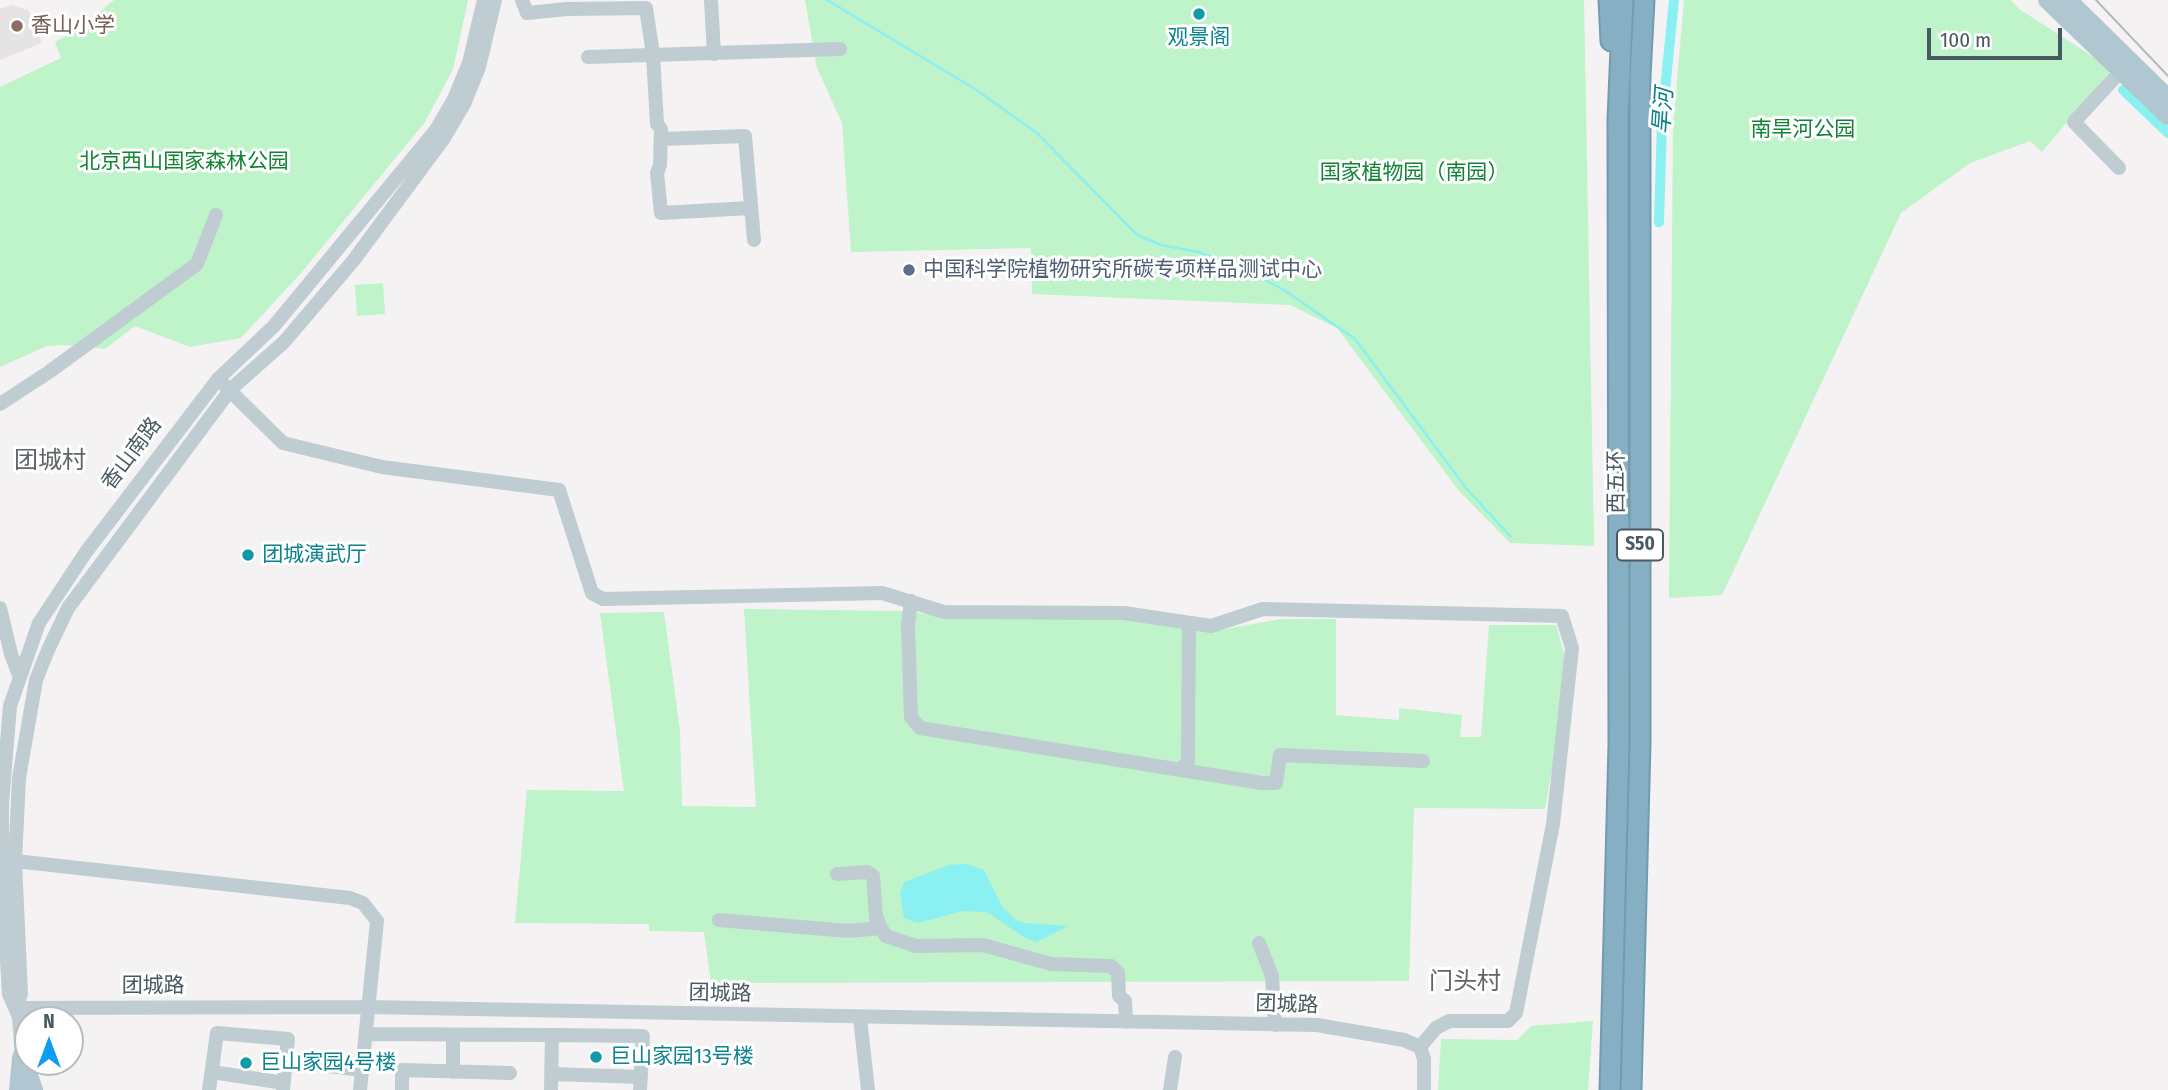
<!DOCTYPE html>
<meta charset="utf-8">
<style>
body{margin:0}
#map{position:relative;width:2168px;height:1090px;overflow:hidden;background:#f4f2f2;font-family:"Fira Sans Condensed",sans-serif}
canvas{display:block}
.north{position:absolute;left:14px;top:1006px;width:70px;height:70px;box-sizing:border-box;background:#fff;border:2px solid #b6bdc0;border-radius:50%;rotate:0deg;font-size:19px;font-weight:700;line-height:28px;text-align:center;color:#485a61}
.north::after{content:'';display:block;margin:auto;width:24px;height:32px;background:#0e9cf2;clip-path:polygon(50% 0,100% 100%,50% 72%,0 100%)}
.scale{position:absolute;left:1927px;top:28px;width:135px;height:32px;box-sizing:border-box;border:4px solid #485a61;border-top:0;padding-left:9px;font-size:21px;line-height:24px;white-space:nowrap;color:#485a61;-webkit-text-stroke:5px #fff;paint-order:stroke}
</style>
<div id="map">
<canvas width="2168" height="1090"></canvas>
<div class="north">N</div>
<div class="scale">100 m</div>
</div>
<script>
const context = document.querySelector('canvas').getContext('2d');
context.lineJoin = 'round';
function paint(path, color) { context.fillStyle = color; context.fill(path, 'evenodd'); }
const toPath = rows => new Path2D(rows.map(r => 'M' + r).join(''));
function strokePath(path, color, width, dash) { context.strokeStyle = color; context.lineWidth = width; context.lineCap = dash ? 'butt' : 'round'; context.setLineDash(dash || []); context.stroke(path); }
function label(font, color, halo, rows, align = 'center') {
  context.font = font + ' "Fira Sans Condensed","Noto Sans SC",sans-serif'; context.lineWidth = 6; context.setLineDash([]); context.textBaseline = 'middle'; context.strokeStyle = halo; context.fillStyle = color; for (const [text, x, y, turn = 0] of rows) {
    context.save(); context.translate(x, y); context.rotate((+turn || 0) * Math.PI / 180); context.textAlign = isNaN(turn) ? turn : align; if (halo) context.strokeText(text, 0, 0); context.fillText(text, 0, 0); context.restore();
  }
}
const education = toPath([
 [11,5,28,10,42,43,0,60,0,9]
]);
const green = toPath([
 [114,0,468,0,453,69,425,122,301,273,241,338,190,347,135,326,105,349,67,345,47,346,0,367,0,87,61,58,55,42,80,28],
 [805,0,1584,0,1594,546,1510,543,1459,491,1337,328,1290,305,1032,294,1031,248,851,252,842,123,817,68],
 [1684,0,2011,0,2019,9,2112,69,2042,152,2030,141,1970,163,1901,213,1722,595,1669,598,1673,127],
 [383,283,385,314,357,316,355,285],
 [744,609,904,611,946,617,1129,619,1210,632,1280,619,1336,619,1336,715,1399,720,1399,708,1462,715,1460,737,1481,737,1489,625,1556,625,1569,672,1545,809,1414,808,1409,981,711,983,704,932,649,931,649,924,515,923,527,790,624,791,600,613,664,612,680,731,682,806,756,807],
 [1593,1021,1588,1090,1438,1090,1441,1039,1517,1040,1531,1026]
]);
const water = toPath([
 [967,864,984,870,1003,908,1016,920,1024,923,1068,926,1036,942,1027,939,987,912,963,911,917,923,904,918,900,893,904,882,949,865]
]);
const stream = toPath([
 [827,0,975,89,1037,133,1137,235,1161,245,1198,252,1232,263,1284,290,1355,339,1466,488,1511,537]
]);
const canal = toPath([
 [2123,90,2168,133],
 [1659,222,1662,120,1674,0]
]);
const minor = toPath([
 [522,0,527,13,567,9,646,8,653,54,657,124,661,129,660,165,657,173,661,213,750,208],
 [711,0,714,54],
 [588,57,840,49],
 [661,139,745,136,754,240],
 [2119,168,2074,122,2120,72],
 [218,379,283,443,382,467,559,490,592,593,603,599,882,593,944,612,1124,613,1211,626,1263,609,1562,616,1572,648,1553,824,1516,1013,1508,1021,1449,1021,1436,1028,1420,1047],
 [0,404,49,372,197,264,216,215],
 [911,601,908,625,911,717,920,728,1262,783,1276,783,1280,755,1423,761],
 [0,608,11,654,19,675],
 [1181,769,1188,761,1189,623],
 [15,861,350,898,363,903,377,921,360,1090],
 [837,874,867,872,873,876,876,917,881,928],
 [719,920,848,931,881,928,886,936,916,946,983,945,1051,964,1111,966,1118,973,1119,996,1125,1001,1126,1022],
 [1259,943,1272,976,1275,1025],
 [16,1008,367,1007,1317,1025,1404,1040,1420,1047],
 [16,1008,21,994,15,861,19,778,36,680,48,650,68,608,231,389,284,342,353,261,444,138,464,104,479,67,495,0],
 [860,1018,868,1090],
 [366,1034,552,1035],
 [1420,1047,1424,1059,1424,1090],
 [22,1055,19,1017,9,994,2,873,2,804,10,706,39,623,86,552,218,379,274,326,436,130,454,99,469,63,484,0],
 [286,1061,363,1070],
 [212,1072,284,1083],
 [453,1072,453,1035],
 [552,1074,641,1077],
 [209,1090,217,1033,288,1039,283,1090],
 [402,1090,402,1070,510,1073],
 [551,1090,552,1035,643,1036,640,1090],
 [1170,1090,1175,1057]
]);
const major = toPath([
 [2047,0,2168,116],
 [2068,0,2168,98],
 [22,1055,34,1090],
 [18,1090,21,1058]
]);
const highway = toPath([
 [1609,0,1611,41],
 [1610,1090,1619,745,1618,120,1623,0],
 [1631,1090,1640,743,1640,76,1644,0]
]);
const tram = toPath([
 [2096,0,2168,76]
]);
const markers = [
 [1199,14,7,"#0f9aa8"],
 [17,26,7,"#8d6e63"],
 [909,270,7,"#5c6f8a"],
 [248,555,7,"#0f9aa8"],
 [596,1057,7,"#0f9aa8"],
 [246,1063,7,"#0f9aa8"]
];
const shields = [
 [1640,545,46]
];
const shieldNames = [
 ["S50",1640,545]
];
const educationNames = [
 ["香山小学",31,26]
];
const cultureNames = [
 ["观景阁",1199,38,"center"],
 ["团城演武厅",262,555],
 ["巨山家园13号楼",610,1057],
 ["巨山家园4号楼",260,1063]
];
const parkNames = [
 ["南旱河公园",1803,130],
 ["北京西山国家森林公园",184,162],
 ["国家植物园（南园）",1414,173]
];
const serviceNames = [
 ["中国科学院植物研究所碳专项样品测试中心",923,270]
];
const streetNames = [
 ["香山南路",132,454,-53],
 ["西五环",1617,482,-90],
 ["团城路",153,986],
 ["团城路",720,994,1],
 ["团城路",1287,1005,2]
];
const waterNames = [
 ["旱河",1664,111,-86]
];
const quarterNames = [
 ["团城村",50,461],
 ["门头村",1465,982]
];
paint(education, '#e5e3e4');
paint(green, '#bff3c9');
paint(water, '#8af0f2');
strokePath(stream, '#8af0f2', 2.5);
strokePath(canal, '#8af0f2', 10);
strokePath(highway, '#729baf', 23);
strokePath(minor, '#bfccd2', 14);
strokePath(major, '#b0c7d2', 18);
strokePath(highway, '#87afc3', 19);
strokePath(tram, '#b4b9bc', 2);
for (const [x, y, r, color] of markers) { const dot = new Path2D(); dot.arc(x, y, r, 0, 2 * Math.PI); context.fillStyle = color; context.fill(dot); strokePath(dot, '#fff', 2.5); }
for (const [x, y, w] of shields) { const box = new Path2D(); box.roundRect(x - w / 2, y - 15.5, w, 31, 5); context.fillStyle = '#fff'; context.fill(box); strokePath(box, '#485a61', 2); }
label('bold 19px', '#485a61', null, shieldNames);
label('21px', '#785e54', '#fff', educationNames, 'left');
label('21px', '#0d838f', '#fff', cultureNames, 'left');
label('21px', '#118435', '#fff', parkNames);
label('21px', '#4e5e75', '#fff', serviceNames, 'left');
label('21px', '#485a61', '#fff', streetNames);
label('italic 23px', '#078487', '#fff', waterNames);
label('24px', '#5e6467', '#fff', quarterNames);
</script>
